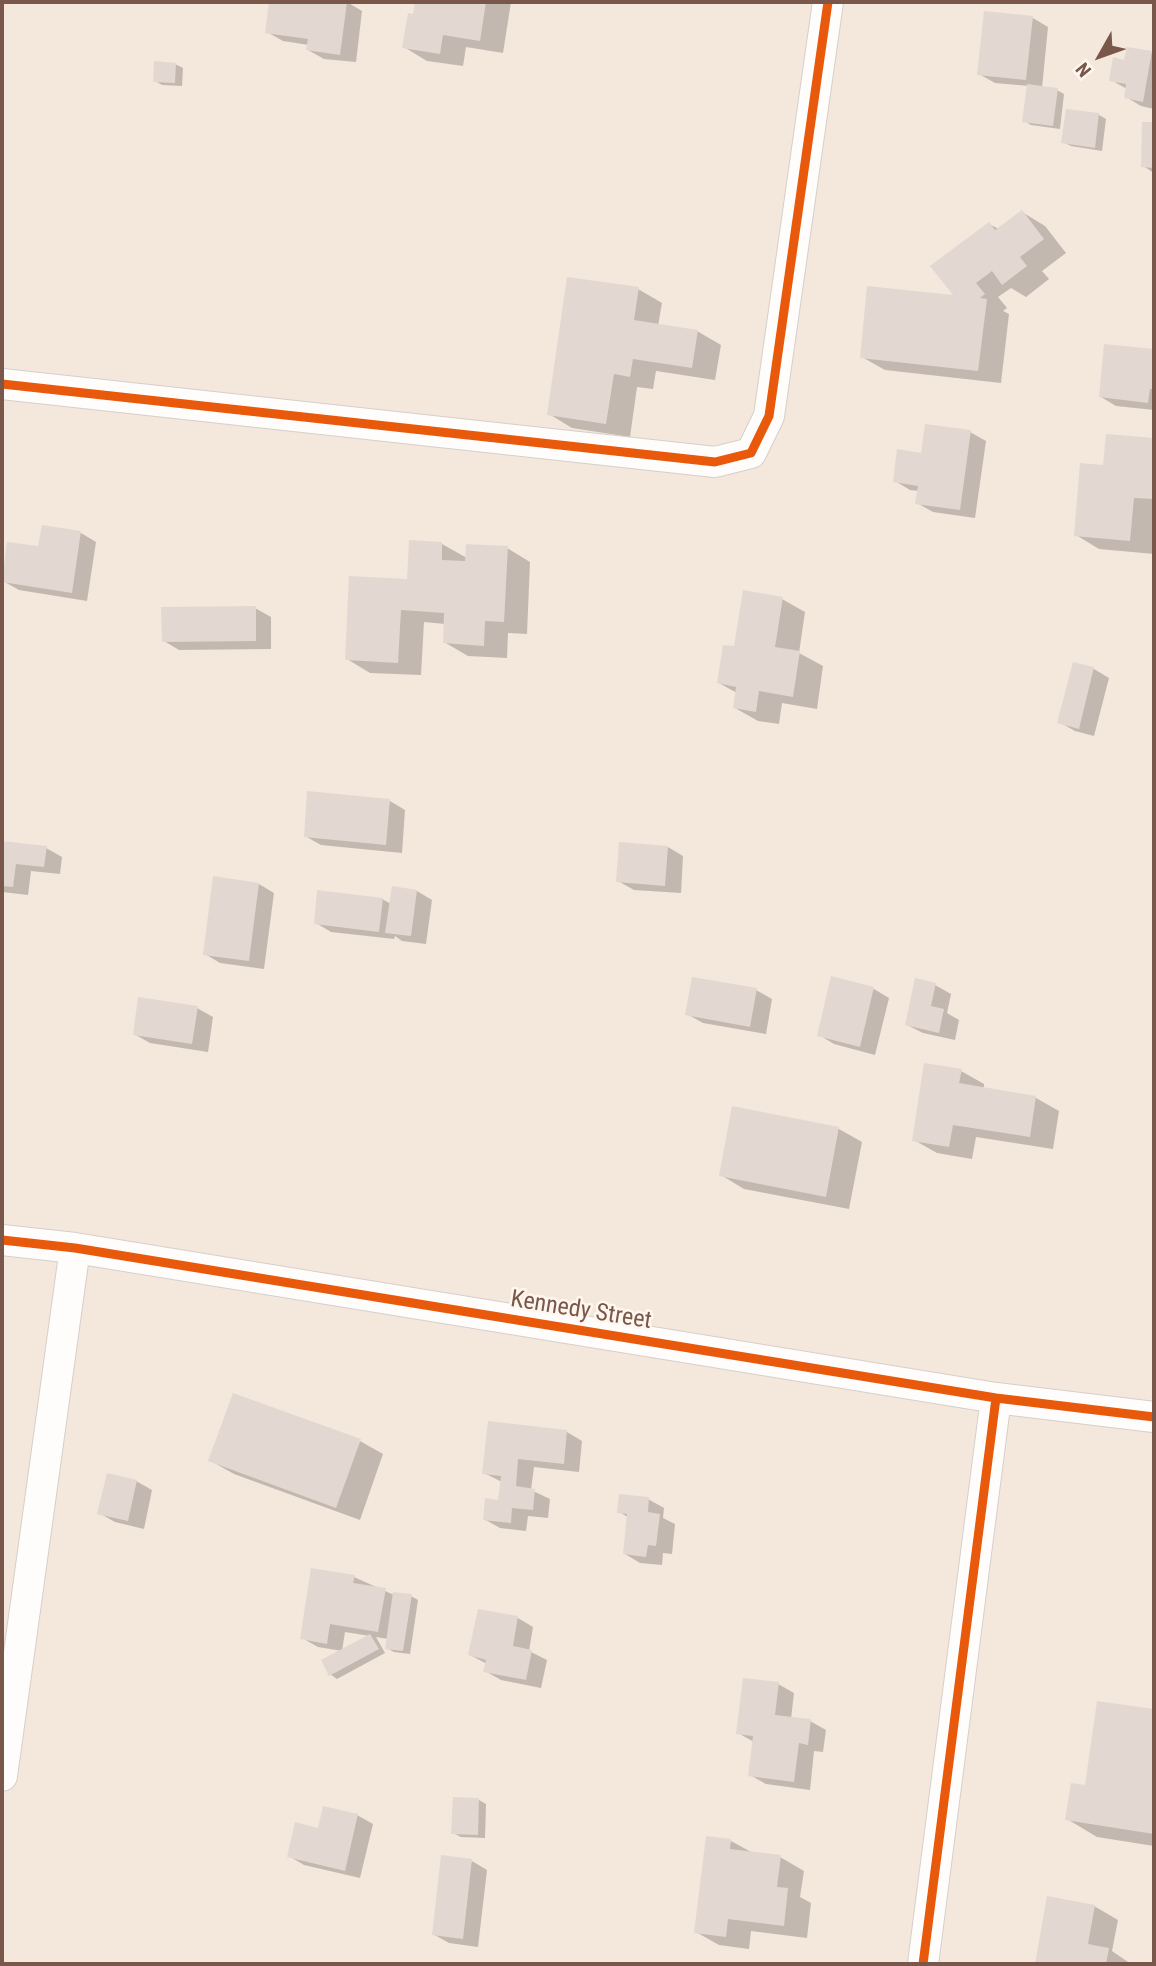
<!DOCTYPE html>
<style>
body{margin:0}
#map{position:relative;width:1156px;height:1966px;overflow:hidden;background:#f8f2ec;font-family:"Roboto Condensed",sans-serif}
canvas{display:block}
.frame{position:absolute;inset:0;border:4px solid #79574a;pointer-events:none}
.north{position:absolute;left:1065px;top:21px;width:70px;height:70px;-webkit-text-stroke:5px #fff7ef;paint-order:stroke;rotate:230deg;font-size:19px;font-weight:700;line-height:28px;text-align:center;color:#79574a}
.north::after{content:'';display:block;margin:auto;width:24px;height:32px;background:#79574a;clip-path:polygon(50% 0,100% 100%,50% 72%,0 100%)}
</style>
<div id="map">
<canvas width="1156" height="1966"></canvas>
<div class="frame"></div>
<div class="north">N</div>
</div>
<script>
const context = document.querySelector('canvas').getContext('2d');
context.lineJoin = 'round';
function paint(path, color) { context.fillStyle = color; context.fill(path, 'evenodd'); }
const toPath = rows => new Path2D(rows.map(r => 'M' + r).join(''));
function strokePath(path, color, width, dash) { context.strokeStyle = color; context.lineWidth = width; context.lineCap = dash ? 'butt' : 'round'; context.setLineDash(dash || []); context.stroke(path); }
function label(font, color, halo, rows, align = 'center') {
  context.font = font + ' "Roboto Condensed",sans-serif'; context.lineWidth = 5; context.setLineDash([]); context.textBaseline = 'middle'; context.strokeStyle = halo; context.fillStyle = color; for (const [text, x, y, turn = 0] of rows) {
    context.save(); context.translate(x, y); context.rotate((+turn || 0) * Math.PI / 180); context.textAlign = isNaN(turn) ? turn : align; if (halo) context.strokeText(text, 0, 0); context.fillText(text, 0, 0); context.restore();
  }
}
const residential = toPath([
 [2,2,1154,2,1154,1964,2,1964]
]);
const shadow = toPath([
 [271,2,347,2,362,11,356,62,324,59,308,50,309,45,283,41,267,32],
 [417,2,511,2,503,53,466,47,463,66,427,61,404,47],
 [1033,18,1048,27,1042,88,1057,90,1064,94,1060,129,1031,125,1024,121,1029,86,995,83,979,74],
 [1151,53,1154,55,1154,109,1141,106,1126,97,1127,89,1111,80,1126,62],
 [175,64,183,68,182,86,162,85,155,81],
 [1099,115,1106,119,1102,151,1071,146,1063,142],
 [1144,124,1154,124,1154,173,1143,166],
 [1022,212,1045,226,1066,253,1042,271,1049,279,1026,297,1011,288,998,297,1007,308,1003,311,1009,314,1001,383,885,370,862,357,957,298,989,224,999,229],
 [638,289,662,303,658,326,697,331,721,345,715,380,656,371,653,389,637,387,630,437,572,428,549,414],
 [1106,345,1154,351,1154,410,1116,406,1101,397],
 [970,432,986,441,975,518,933,512,917,503,919,491,910,490,895,481,922,455],
 [1108,436,1154,440,1154,554,1099,549,1076,535,1105,467],
 [81,533,96,542,87,601,19,590,3,581,39,548],
 [442,544,467,558,507,548,530,562,527,634,508,633,507,658,468,656,444,642,445,624,424,622,421,675,370,673,347,659,408,581],
 [782,599,805,612,799,653,823,666,817,709,782,703,779,724,758,721,735,708,737,693,719,683,736,648],
 [255,608,271,617,271,649,179,650,164,641],
 [1075,664,1094,669,1109,678,1094,736,1075,731,1059,722],
 [309,793,390,801,405,810,402,853,321,845,305,836],
 [2,843,46,848,62,857,60,874,31,871,28,895,2,892],
 [668,847,683,856,681,893,634,890,618,881],
 [259,884,274,893,264,969,220,963,205,954],
 [393,888,417,891,432,900,426,944,402,941,395,936,394,939,331,932,316,923,382,899,391,904],
 [935,985,951,994,947,1013,959,1020,955,1040,923,1033,907,1025],
 [874,989,889,998,875,1055,834,1044,819,1035],
 [756,990,772,999,766,1034,703,1023,687,1014],
 [197,1008,213,1017,208,1052,150,1043,134,1034],
 [961,1071,984,1084,984,1089,1036,1098,1059,1111,1053,1149,976,1137,972,1159,937,1153,914,1140],
 [734,1108,839,1129,862,1142,849,1209,744,1189,721,1175],
 [567,1432,582,1441,579,1472,534,1467,531,1490,550,1499,548,1518,528,1516,526,1531,500,1528,484,1519,500,1502,502,1482,484,1473],
 [360,1441,383,1454,360,1520,234,1474,211,1461],
 [136,1481,152,1490,144,1529,115,1522,99,1513],
 [648,1499,664,1508,663,1518,675,1524,672,1554,663,1553,662,1565,640,1563,625,1554,628,1517,619,1512],
 [354,1577,394,1595,411,1596,418,1600,410,1654,394,1652,387,1648,388,1639,376,1637,385,1653,337,1679,330,1674,342,1651,318,1647,302,1638],
 [345,1632,370,1636,342,1651],
 [518,1618,533,1627,529,1651,547,1660,541,1688,501,1680,485,1671,487,1664,470,1655],
 [778,1684,794,1693,791,1719,810,1721,826,1730,823,1752,814,1751,810,1790,766,1784,750,1775,754,1742,738,1733],
 [1099,1703,1154,1711,1154,1846,1097,1837,1067,1819,1086,1787],
 [479,1800,486,1804,485,1838,461,1837,453,1833],
 [357,1815,373,1824,360,1878,304,1865,289,1856],
 [731,1841,753,1853,780,1857,804,1871,800,1897,811,1903,807,1938,751,1931,749,1949,719,1945,696,1932],
 [472,1861,487,1870,478,1947,449,1943,433,1934],
 [1048,1898,1094,1906,1118,1920,1112,1951,1131,1964,1037,1964]
]);
const building = toPath([
 [269,2,347,2,340,55,306,50,308,39,265,33],
 [415,2,486,2,480,41,443,35,440,54,402,48,408,13,413,14],
 [984,11,1033,16,1026,80,977,75],
 [1127,47,1152,51,1143,102,1124,98,1126,84,1109,81,1113,57,1124,60],
 [154,61,176,63,175,83,153,82],
 [1027,84,1058,88,1053,126,1022,122],
 [1066,109,1099,113,1095,148,1061,143],
 [1142,122,1154,122,1154,168,1141,167],
 [1022,210,1044,239,1020,257,1027,266,1002,285,992,271,976,283,985,294,980,298,987,299,978,371,860,358,867,286,953,295,930,266,989,222,995,230],
 [567,277,639,287,634,320,698,330,692,368,633,359,630,377,614,374,606,424,547,415],
 [1104,344,1154,349,1154,389,1150,389,1148,403,1099,397],
 [925,424,971,430,960,510,915,504,918,486,893,482,897,449,921,453],
 [1106,434,1154,438,1154,499,1134,498,1130,541,1074,536,1080,463,1103,465],
 [42,525,81,531,72,593,2,582,7,542,38,546],
 [409,540,442,542,442,560,465,561,466,544,508,546,504,622,485,621,484,646,443,643,444,613,401,610,398,663,345,660,349,576,407,579],
 [743,590,783,597,775,647,800,651,793,697,759,691,756,712,733,708,736,687,717,683,723,645,734,646],
 [256,606,256,641,162,642,161,607],
 [1073,662,1094,667,1079,729,1057,723],
 [307,791,390,799,386,845,304,837],
 [2,841,47,846,44,867,16,864,13,887,2,886],
 [619,842,668,846,665,886,616,882],
 [213,876,259,883,249,961,203,955],
 [392,886,417,890,411,936,385,933],
 [317,890,383,898,379,932,314,924],
 [831,976,874,987,860,1047,817,1036],
 [692,977,757,988,750,1027,685,1015],
 [915,978,936,983,931,1006,944,1009,939,1033,905,1025],
 [138,997,198,1006,192,1044,133,1035],
 [924,1063,962,1069,959,1083,1036,1096,1030,1137,953,1125,949,1147,912,1141],
 [732,1106,839,1127,826,1197,719,1176],
 [233,1393,361,1439,336,1508,208,1461],
 [488,1421,567,1430,564,1464,518,1459,516,1486,535,1489,533,1510,512,1508,511,1523,483,1520,485,1498,498,1500,501,1476,482,1474],
 [107,1473,137,1480,128,1521,97,1514],
 [619,1494,649,1497,648,1512,660,1514,656,1546,648,1545,646,1557,623,1554,627,1514,617,1513],
 [311,1568,355,1575,353,1583,386,1588,378,1632,330,1624,327,1644,300,1639],
 [393,1592,412,1594,403,1651,385,1649],
 [478,1609,518,1616,513,1646,532,1650,526,1680,483,1672,486,1660,468,1655],
 [370,1634,379,1649,329,1676,321,1660],
 [743,1678,779,1682,775,1715,811,1719,808,1745,799,1743,794,1782,748,1776,753,1736,736,1734],
 [1097,1701,1154,1709,1154,1834,1065,1820,1071,1783,1085,1785],
 [453,1797,479,1798,478,1835,451,1834],
 [323,1806,358,1814,345,1871,287,1857,295,1822,318,1828],
 [706,1836,731,1839,730,1849,781,1855,777,1887,788,1888,784,1926,728,1919,726,1937,694,1933],
 [441,1855,472,1859,463,1939,432,1935],
 [1047,1896,1095,1905,1088,1944,1109,1948,1106,1964,1035,1964]
]);
const street = toPath([
 [2,384,715,462,751,453,769,416,828,2],
 [2,1240,75,1248,996,1398,1154,1417],
 [2,1776,75,1248],
 [923,1964,996,1398]
]);
const cycleway = toPath([
 [2,384,715,462,751,453,769,416,828,2],
 [2,1240,75,1248,996,1398,1154,1417],
 [923,1964,996,1398]
]);
const streetNames = [
 ["Kennedy Street",581,1311,9]
];
paint(residential, '#f4e7dc');
paint(shadow, '#0003');
paint(building, '#e3d8d1');
strokePath(street, '#d7cfca', 32);
strokePath(street, '#fefdfc', 30);
strokePath(cycleway, '#e8590c', 9);
label('24px', '#79574a', '#fff7ef', streetNames);
</script>
